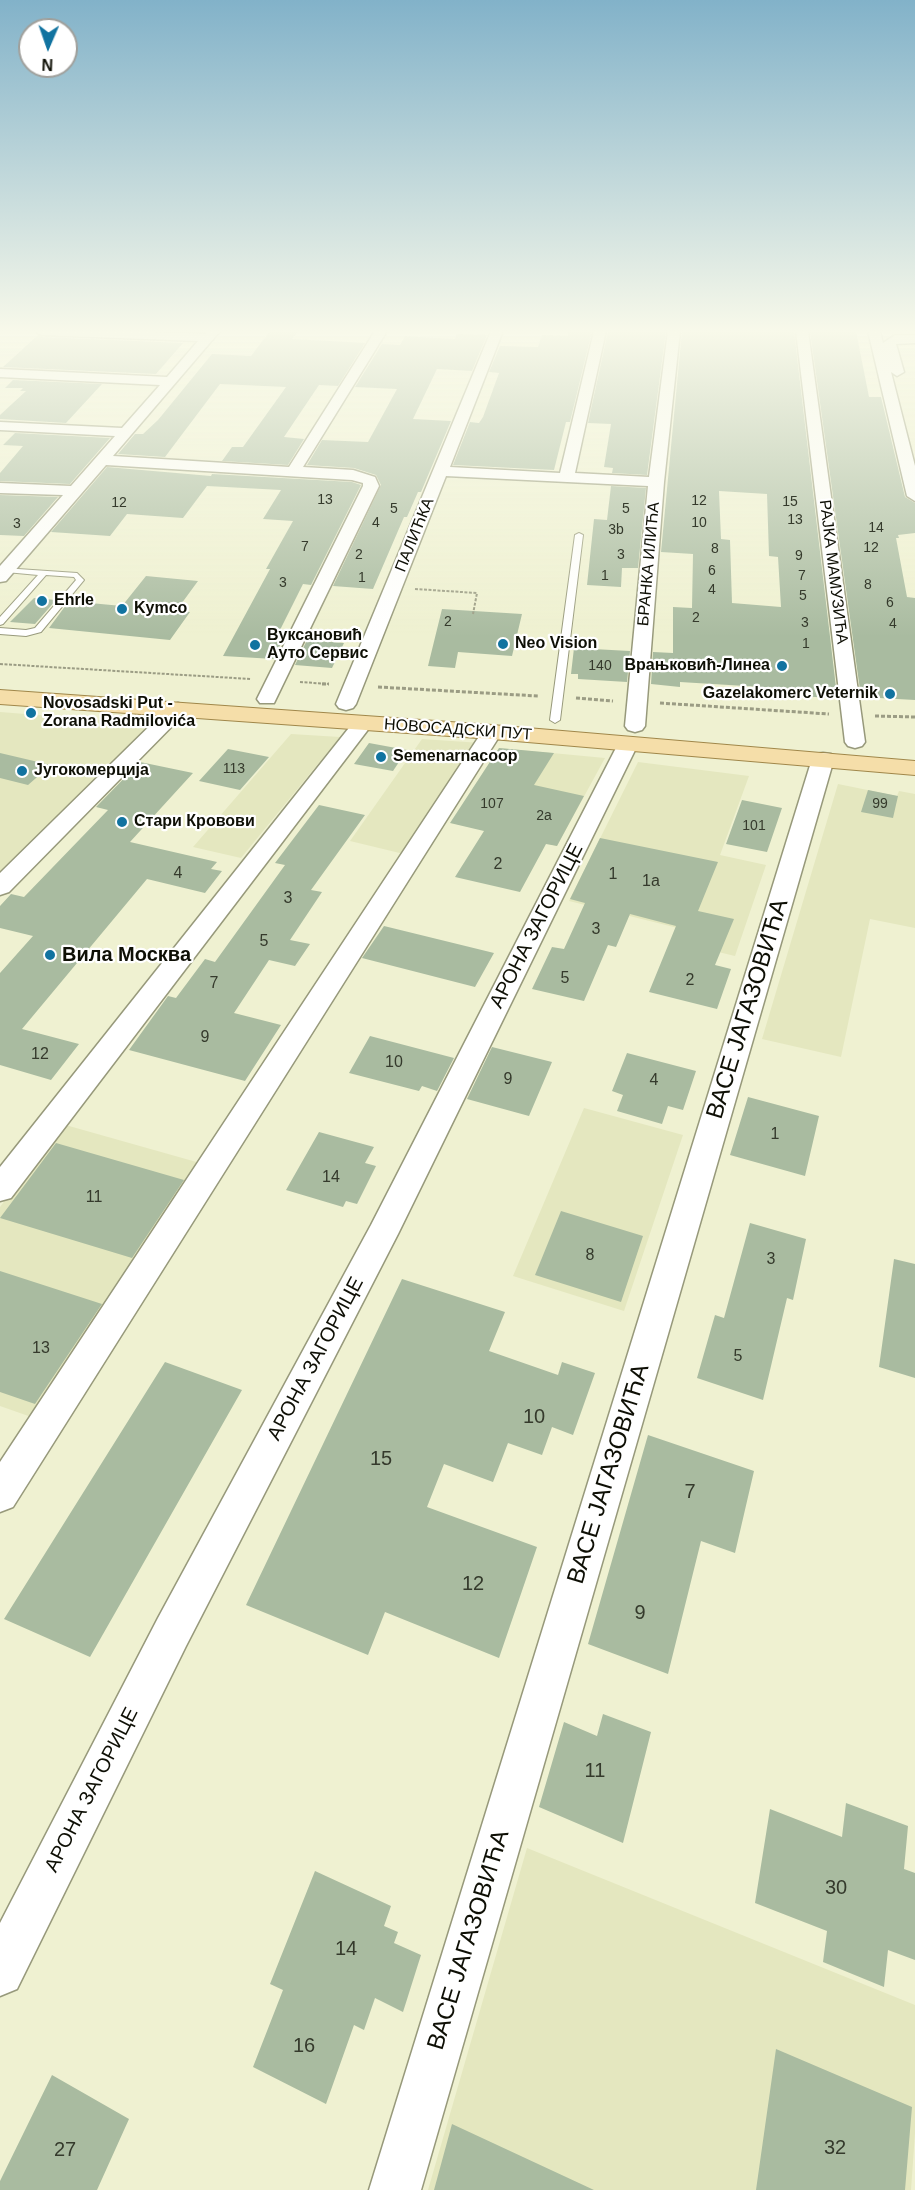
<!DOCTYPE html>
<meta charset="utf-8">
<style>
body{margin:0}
#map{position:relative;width:915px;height:2190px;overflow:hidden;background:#eff1d1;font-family:Helvetica,sans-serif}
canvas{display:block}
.north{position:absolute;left:18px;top:18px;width:60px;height:60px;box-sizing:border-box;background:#fff;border:2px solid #9f9f9b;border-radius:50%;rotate:182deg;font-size:16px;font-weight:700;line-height:24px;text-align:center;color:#0e0f05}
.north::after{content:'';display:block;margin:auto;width:21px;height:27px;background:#1173a0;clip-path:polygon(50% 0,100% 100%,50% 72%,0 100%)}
</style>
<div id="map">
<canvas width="915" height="2190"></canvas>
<div class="north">N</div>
</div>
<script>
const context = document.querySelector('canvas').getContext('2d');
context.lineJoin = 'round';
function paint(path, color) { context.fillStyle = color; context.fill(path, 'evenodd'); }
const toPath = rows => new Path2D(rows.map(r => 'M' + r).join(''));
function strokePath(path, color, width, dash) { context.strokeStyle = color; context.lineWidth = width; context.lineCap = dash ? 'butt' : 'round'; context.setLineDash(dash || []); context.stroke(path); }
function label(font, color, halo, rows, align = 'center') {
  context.font = font + ' Helvetica,sans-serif'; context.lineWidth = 4.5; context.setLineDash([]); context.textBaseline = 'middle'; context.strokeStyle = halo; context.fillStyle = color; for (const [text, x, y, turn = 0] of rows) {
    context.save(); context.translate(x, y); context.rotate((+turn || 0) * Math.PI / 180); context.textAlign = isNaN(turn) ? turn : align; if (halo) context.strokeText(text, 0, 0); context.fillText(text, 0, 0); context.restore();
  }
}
const built = toPath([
 [0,712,152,724,0,873],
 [291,734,340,737,241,858,193,847],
 [422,739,481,743,408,855,350,841],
 [499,748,605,758,557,846,451,823],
 [638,762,749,776,720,855,766,865,735,956,685,944,690,931,569,901],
 [838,784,897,796,899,791,915,794,915,928,870,919,841,1057,762,1039],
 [584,1108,683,1135,624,1311,513,1276],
 [62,1124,200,1163,37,1419,0,1406,0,1207],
 [527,1848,915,2005,915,2133,911,2190,428,2190]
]);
const building = toPath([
 [270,331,298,331,292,339,365,343,338,386,319,385,284,437,304,439,288,465,222,461,232,447,243,447,286,387,220,384,165,457,118,454,135,434,143,434,158,420,212,354,251,356],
 [568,331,592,331,570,422,566,422,554,470,453,465,470,422,479,423,483,417,499,373,489,372,500,346,538,347,542,335,568,336],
 [608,331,666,331,647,475,612,473,613,468,604,467,611,424,588,423],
 [682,331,794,331,837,696,834,696,834,698,779,695,778,688,680,682,680,687,651,684,653,652,673,653,673,607,692,608,693,554,661,552],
 [719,491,767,494,769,556,778,557,781,607,732,603,730,540,721,539],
 [810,331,856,331,869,397,881,397,905,497,915,503,915,533,898,535,899,538,896,538,907,597,915,598,915,700,861,697],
 [457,334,487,335,472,371,437,369,413,419,451,421,421,492,418,492,407,517,404,517,373,589,333,586,381,485,376,475,354,468,307,465,322,440,368,442,397,389,355,387,382,344,400,345,405,336,455,339],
 [38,335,41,337,183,343,156,374,3,367],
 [13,380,102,384,66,423,0,419,0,415,26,391,20,391,23,388,5,388],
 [15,433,110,438,70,484,0,481,0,473,23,446,3,445],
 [107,467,211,476,212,474,352,482,361,485,311,585,303,584,278,634,285,634,274,659,223,656,270,569,266,569,293,521,263,519,281,490,207,486,183,518,127,514,110,536,51,532],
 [611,486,646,488,638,568,622,568,621,587,587,585,594,519,607,520],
 [0,495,58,497,24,536,0,535],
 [146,576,198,581,176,611,190,612,170,640,49,628,69,601,122,606],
 [34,598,56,600,35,624,10,622],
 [442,609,522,614,512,656,458,652,455,668,428,666],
 [307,640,344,643,332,668,295,665],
 [574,648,630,651,627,682,578,679,578,674,571,674],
 [369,743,407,750,393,771,354,764],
 [499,748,554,753,534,785,584,796,557,846,546,844,520,892,455,877,484,831,450,823],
 [228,749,269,757,240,790,199,781],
 [0,753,51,765,28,785,0,778],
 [140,762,193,773,130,842,217,862,211,869,222,871,205,893,147,879,22,1029,79,1044,51,1080,0,1065,0,973,33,936,0,928,0,906,11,894,24,897,108,810,96,807],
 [868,790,898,796,893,818,861,812],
 [742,800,782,808,767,852,726,844],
 [319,805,365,815,311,890,322,892,290,940,310,944,295,966,269,960,234,1013,281,1025,245,1081,129,1050,168,996,176,998,205,959,215,962,285,865,275,863],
 [600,838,718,862,698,911,734,919,715,965,731,969,717,1009,649,992,676,926,630,914,616,947,608,945,584,1001,532,989,552,947,564,949,585,903,570,899],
 [384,926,494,953,475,987,362,958],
 [370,1036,454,1058,437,1091,422,1086,419,1091,349,1073],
 [492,1047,552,1062,529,1116,467,1099],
 [627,1053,696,1071,683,1110,668,1106,662,1124,617,1111,623,1095,612,1091],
 [748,1097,819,1116,805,1176,730,1155],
 [319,1132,374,1147,365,1163,376,1166,357,1204,346,1201,343,1207,286,1190],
 [56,1143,184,1180,132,1258,0,1218],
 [561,1211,643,1236,621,1302,535,1275],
 [750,1223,806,1239,793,1300,787,1298,763,1400,697,1378,715,1315,724,1318],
 [894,1259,915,1264,915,1378,879,1367],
 [0,1271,102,1304,35,1404,0,1392],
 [402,1279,505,1312,489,1351,558,1375,562,1362,595,1373,573,1435,552,1427,542,1455,508,1443,493,1482,444,1464,427,1507,537,1547,499,1658,385,1612,368,1655,246,1605],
 [165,1362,242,1390,90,1657,4,1619],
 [648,1435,754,1471,735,1553,701,1541,668,1674,588,1644],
 [603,1714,651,1732,623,1843,539,1807,564,1722,597,1736],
 [846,1803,908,1826,904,1869,915,1873,915,1960,888,1950,884,1987,823,1962,827,1931,755,1903,770,1809,842,1837],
 [315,1871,391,1906,384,1926,398,1932,394,1943,421,1955,403,2012,375,1998,364,2030,354,2025,326,2104,253,2067,283,1990,270,1984],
 [776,2049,912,2107,905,2190,756,2190],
 [52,2075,129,2119,97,2190,0,2190,0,2181],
 [452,2124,594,2190,434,2190]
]);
const pathFar1 = toPath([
 [415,589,477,593,473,614],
 [0,664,251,679],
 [300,682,329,684]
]);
const path = toPath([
 [322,684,329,684],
 [378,687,538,696],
 [576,698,613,701],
 [660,703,829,714],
 [875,716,915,717]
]);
const lane = toPath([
 [579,533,583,535,560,720,555,723,550,720,575,535,579,533],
 [3,568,77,573,84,580,41,632,26,636,0,634,0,628,26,630,35,628,76,580,74,577,46,575,3,624,0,625,0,617,38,575,6,572,2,570,3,568]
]);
const street = toPath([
 [35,331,121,331,205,334,208,331,220,331,113,456,289,467,375,331,387,331,303,467,353,470,375,477,379,486,274,703,260,703,257,699,363,486,363,483,352,480,106,465,6,581,0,582,0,566,63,495,0,493,0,483,71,486,115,436,0,430,0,422,122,428,160,385,0,377,0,369,167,377,198,341,41,335,35,331],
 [491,331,503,331,450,467,560,473,594,331,606,331,575,473,649,477,668,331,680,331,664,482,645,726,642,730,635,732,628,730,625,726,648,486,446,476,356,704,353,708,346,710,339,708,336,704,491,331],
 [796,331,808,331,865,742,862,746,855,748,848,746,845,742,796,331],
 [868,331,880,331,883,343,895,335,915,335,915,343,896,344,904,372,897,376,891,372,915,466,915,501,907,496,868,331],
 [178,703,185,705,188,709,185,713,9,892,0,895,0,873,171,705,178,703],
 [363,717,370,719,373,723,370,727,11,1198,0,1201,0,1167,356,719,363,717],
 [492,726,499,728,502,732,13,1507,0,1512,0,1462,482,732,485,728,492,726],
 [628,738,635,740,638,744,398,1234,186,1646,17,1989,0,1996,0,1923,158,1618,371,1225,618,744,621,740,628,738],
 [823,753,831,754,834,759,421,2190,369,2190,812,759,815,754,823,753]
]);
const primary = toPath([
 [0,690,492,725,915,761,915,775,492,739,0,704,0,690]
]);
const markers = [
 [42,601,6,"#1173a0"],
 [122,609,6,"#1173a0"],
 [503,644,6,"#1173a0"],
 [255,645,6,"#1173a0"],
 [782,666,6,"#1173a0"],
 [890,694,6,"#1173a0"],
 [31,713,6,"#1173a0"],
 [381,757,6,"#1173a0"],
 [22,771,6,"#1173a0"],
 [122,822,6,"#1173a0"],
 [50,955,6,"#1173a0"]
];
const farNumbernames = [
 ["13",325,500],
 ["12",699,501],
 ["15",790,502],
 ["12",119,503],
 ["5",394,509],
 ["5",626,509],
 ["13",795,520],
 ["4",376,523],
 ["10",699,523],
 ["3",17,524],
 ["14",876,528],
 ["3b",616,530],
 ["7",305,547],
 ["12",871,548],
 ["8",715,549],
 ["2",359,555],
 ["3",621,555],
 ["9",799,556],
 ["6",712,571],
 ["1",605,576],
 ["7",802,576],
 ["1",362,578],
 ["3",283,583],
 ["8",868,585],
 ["4",712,590],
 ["5",803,596],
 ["6",890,603],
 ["2",696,618],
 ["2",448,622],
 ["3",805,623],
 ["4",893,624],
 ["1",806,644],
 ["140",600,666],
 ["113",234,769],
 ["107",492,804],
 ["99",880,804],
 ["2a",544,816],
 ["101",754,826]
];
const farStreetnames = [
 ["ПАЛИЋКА",415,535,-68],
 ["БРАНКА ИЛИЋА",649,564,-85],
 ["РАЈКА МАМУЗИЋА",833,572,83],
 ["НОВОСАДСКИ ПУТ",458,730,4]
];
const farPoinames = [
 ["Ehrle",54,601],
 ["Kymco",134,609],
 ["Вуксановић",267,636],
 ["Ауто Сервис",267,654],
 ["Neo Vision",515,644],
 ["Врањковић-Линеа",770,666,"right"],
 ["Gazelakomerc Veternik",878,694,"right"],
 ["Novosadski Put -",43,704],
 ["Zorana Radmilovića",43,722],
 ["Semenarnacoop",393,757],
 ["Југокомерција",34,771],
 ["Стари Кровови",134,822]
];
const numberNames = [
 ["2",498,865],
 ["4",178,874],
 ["1",613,875],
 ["1a",651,882],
 ["3",288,899],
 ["3",596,930],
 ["5",264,942],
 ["5",565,979],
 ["2",690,981],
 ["7",214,984],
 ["9",205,1038],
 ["12",40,1055],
 ["10",394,1063],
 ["9",508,1080],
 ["4",654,1081],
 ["1",775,1135],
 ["14",331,1178],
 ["11",94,1198],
 ["8",590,1256],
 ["3",771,1260],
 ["13",41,1349],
 ["5",738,1357]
];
const streetNames = [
 ["АРОНА ЗАГОРИЦЕ",537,926,-63],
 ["АРОНА ЗАГОРИЦЕ",316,1359,-62],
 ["АРОНА ЗАГОРИЦЕ",92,1790,-63]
];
const poiNames = [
 ["Вила Москва",62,955]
];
const nearNumbernames = [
 ["10",534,1417],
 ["15",381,1459],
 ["7",690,1492],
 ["12",473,1584],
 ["9",640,1613],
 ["11",595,1771],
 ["30",836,1888],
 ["14",346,1949],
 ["16",304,2046],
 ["32",835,2148],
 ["27",65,2150]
];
const nearStreetnames = [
 ["ВАСЕ ЈАГАЗОВИЋА",748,1009,-73],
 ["ВАСЕ ЈАГАЗОВИЋА",609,1474,-73],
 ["ВАСЕ ЈАГАЗОВИЋА",469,1940,-73]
];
paint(built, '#e4e7bf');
paint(building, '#a9bba0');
strokePath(lane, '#97997b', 2);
strokePath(street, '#97997b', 3);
strokePath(primary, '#a0874a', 2);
strokePath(pathFar1, '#9b9c84', 2, [3, 1.5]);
strokePath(path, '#9b9c84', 3, [4, 2]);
paint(lane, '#fff');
paint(street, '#fff');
paint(primary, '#f5dea9');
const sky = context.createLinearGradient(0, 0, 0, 637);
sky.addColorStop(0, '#82b2c9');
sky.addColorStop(0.52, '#f8f9ea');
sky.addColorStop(1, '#f8f9ea00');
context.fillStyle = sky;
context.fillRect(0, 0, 915, 637);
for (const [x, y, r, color] of markers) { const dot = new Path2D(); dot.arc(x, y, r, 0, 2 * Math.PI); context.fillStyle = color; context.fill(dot); strokePath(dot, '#fff', 2); }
label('14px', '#353a2c', null, farNumbernames);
label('16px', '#0e0f05', '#fff', farStreetnames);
label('bold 16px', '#0e0f05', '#fff', farPoinames, 'left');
label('16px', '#353a2c', null, numberNames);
label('20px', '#0e0f05', '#fff', streetNames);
label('bold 20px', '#0e0f05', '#fff', poiNames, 'left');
label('20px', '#353a2c', null, nearNumbernames);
label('24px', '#0e0f05', '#fff', nearStreetnames);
</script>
